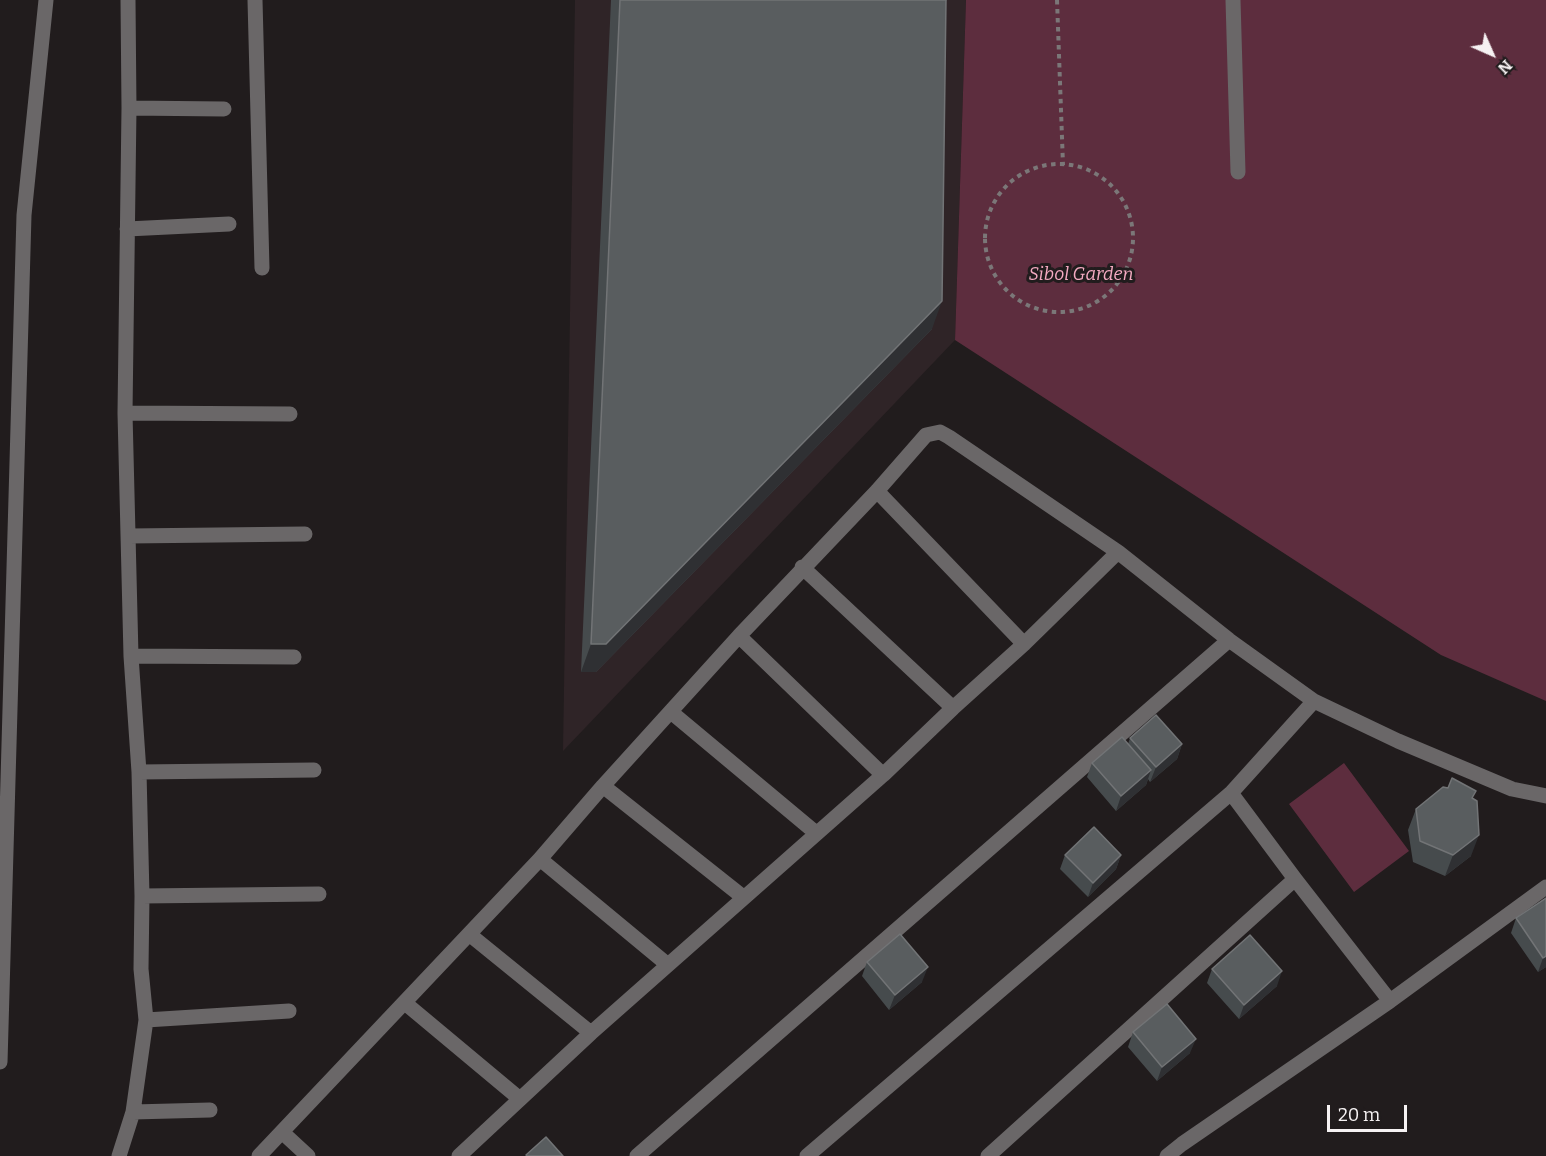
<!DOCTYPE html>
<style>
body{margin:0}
#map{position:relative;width:1546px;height:1156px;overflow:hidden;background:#211c1d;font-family:Bitter,serif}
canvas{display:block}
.north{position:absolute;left:1462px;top:24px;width:60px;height:60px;-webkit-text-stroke:4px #211c1d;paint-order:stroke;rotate:135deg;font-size:16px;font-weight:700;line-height:24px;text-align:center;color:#f6f2f3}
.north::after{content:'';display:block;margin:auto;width:21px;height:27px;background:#f6f2f3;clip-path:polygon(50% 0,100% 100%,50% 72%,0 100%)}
.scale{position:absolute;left:1327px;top:1105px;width:80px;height:27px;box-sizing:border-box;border:3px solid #f6f2f3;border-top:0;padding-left:8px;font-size:18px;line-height:21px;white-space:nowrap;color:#f6f2f3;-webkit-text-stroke:4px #211c1d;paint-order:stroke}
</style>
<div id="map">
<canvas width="1546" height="1156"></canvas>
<div class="north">N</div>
<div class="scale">20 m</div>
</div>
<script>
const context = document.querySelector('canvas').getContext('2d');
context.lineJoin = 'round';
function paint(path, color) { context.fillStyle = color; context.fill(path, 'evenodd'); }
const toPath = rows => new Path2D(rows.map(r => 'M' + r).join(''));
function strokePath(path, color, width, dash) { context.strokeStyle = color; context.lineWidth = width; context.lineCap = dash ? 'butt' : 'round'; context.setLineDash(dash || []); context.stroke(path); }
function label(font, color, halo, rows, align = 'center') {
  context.font = font + ' Bitter,serif'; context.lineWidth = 6; context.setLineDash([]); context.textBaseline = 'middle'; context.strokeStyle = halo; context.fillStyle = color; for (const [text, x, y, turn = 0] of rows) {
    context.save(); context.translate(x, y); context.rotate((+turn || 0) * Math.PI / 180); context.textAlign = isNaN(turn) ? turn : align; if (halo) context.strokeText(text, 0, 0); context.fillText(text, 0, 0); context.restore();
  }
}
const built = toPath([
 [575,0,966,0,955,340,563,751]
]);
const green = toPath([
 [966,0,1546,0,1546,701,1441,655,955,340],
 [1344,763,1409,851,1354,892,1289,804]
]);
const path = toPath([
 [1057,0,1063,165],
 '985 238a74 74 0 1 1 148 0a74 74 0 1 1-148 0Z'
]);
const minor = toPath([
 [255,0,262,268],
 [1233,0,1238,172],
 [129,108,224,109],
 [127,229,229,224],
 [125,413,290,414],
 [877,491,1024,644],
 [129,536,305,534],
 [802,567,953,708],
 [739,636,883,775],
 [131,656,294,657],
 [671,712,816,833],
 [139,772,314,770],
 [603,786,743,897],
 [1231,793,1295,879,1390,1001],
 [540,859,668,965],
 [142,896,319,894],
 [469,934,591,1033],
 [405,1003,520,1099],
 [146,1020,289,1011],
 [0,1062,24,215,46,0],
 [133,1112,210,1110],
 [282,1132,308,1156],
 [119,1156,133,1112,146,1020,141,969,142,896,139,772,131,656,125,413,129,108,128,0],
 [259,1156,540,859,603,786,739,636,877,491,926,435,940,432,949,437,1118,552,1229,640,1314,701,1398,741,1512,789,1546,796],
 [459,1156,591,1033,883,775,953,708,1024,644,1118,552],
 [637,1156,1229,640],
 [807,1156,1231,793,1314,701],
 [988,1156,1295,879],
 [1167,1156,1182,1144,1390,1001,1546,887]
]);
const wall = toPath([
 [611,0,947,0,946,1,932,329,596,672,581,672],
 [1130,738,1182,744,1177,759,1150,782,1148,779,1146,785,1116,811,1087,777,1092,763,1128,744],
 [1473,799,1471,856,1445,876,1413,862,1408,830,1416,809],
 [1065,855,1121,855,1116,869,1088,897,1060,869],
 [1546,898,1546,967,1538,972,1511,933,1516,918],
 [867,962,922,982,889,1010,862,976],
 [1212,969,1277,986,1239,1019,1207,983],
 [1133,1032,1190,1053,1157,1081,1128,1047]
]);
const shadedWall = toPath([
 [942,301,932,329,596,672,581,672,591,644],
 [1182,744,1177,759,1150,782,1156,767],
 [1151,770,1146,785,1116,811,1121,796],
 [1479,835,1471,856,1445,876,1453,855],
 [1121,855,1116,869,1088,897,1093,883],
 [1546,956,1546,967,1538,972,1543,958],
 [928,967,922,982,889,1010,895,995],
 [1282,971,1277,986,1239,1019,1244,1005],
 [1196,1039,1190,1053,1157,1081,1162,1067]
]);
const building = toPath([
 [620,0,946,0,942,301,606,644,591,644,620,0],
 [1156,715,1182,744,1156,767,1130,738,1156,715],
 [1122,737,1151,770,1121,796,1092,763,1122,737],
 [1452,778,1476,791,1472,798,1477,801,1479,835,1453,855,1420,841,1416,809,1443,787,1448,788,1452,778],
 [1094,827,1121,855,1093,883,1065,855,1094,827],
 [1546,898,1546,956,1543,958,1516,918,1546,898],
 [900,934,928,967,895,995,867,962,900,934],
 [1250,935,1282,971,1244,1005,1212,969,1250,935],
 [1167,1004,1196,1039,1162,1067,1133,1032,1167,1004],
 [546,1137,563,1156,527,1156,526,1155,546,1137]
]);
const parkNames = [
 ["Sibol Garden",1081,275]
];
paint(built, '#2f2427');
paint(green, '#5d2d3e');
strokePath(path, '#7b7778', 4, [4.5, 4.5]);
strokePath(minor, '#6a6768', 15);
paint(wall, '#464b4d');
paint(shadedWall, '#2f3033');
paint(building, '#595d5f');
strokePath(building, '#727476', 1.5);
label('italic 18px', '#f5abc2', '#211c1d', parkNames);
</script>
